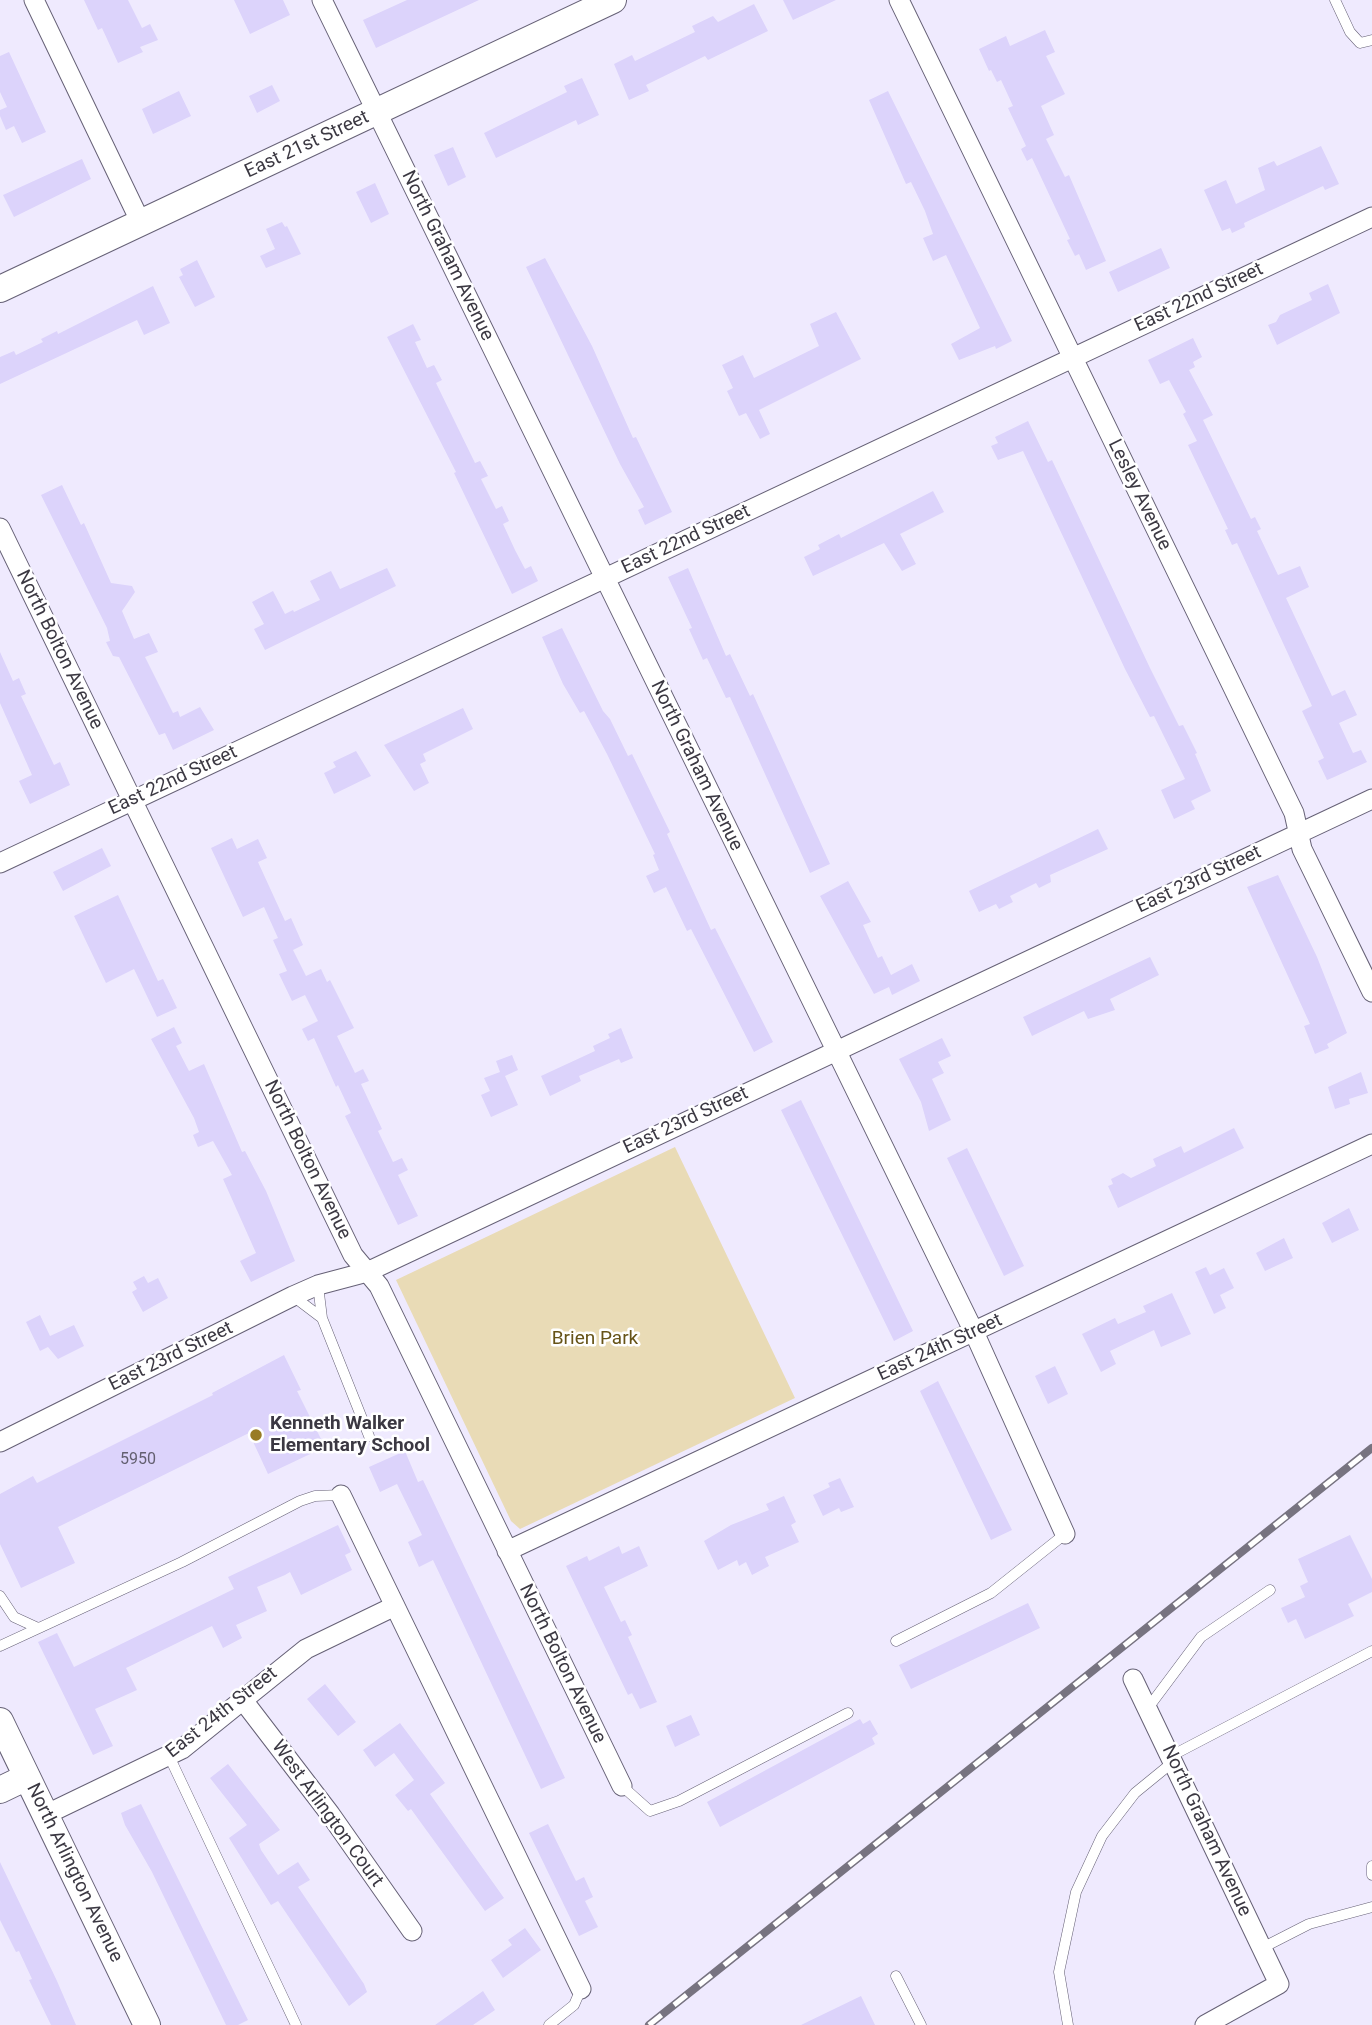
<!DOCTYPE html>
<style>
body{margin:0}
canvas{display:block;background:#efeafe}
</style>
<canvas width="1372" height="2025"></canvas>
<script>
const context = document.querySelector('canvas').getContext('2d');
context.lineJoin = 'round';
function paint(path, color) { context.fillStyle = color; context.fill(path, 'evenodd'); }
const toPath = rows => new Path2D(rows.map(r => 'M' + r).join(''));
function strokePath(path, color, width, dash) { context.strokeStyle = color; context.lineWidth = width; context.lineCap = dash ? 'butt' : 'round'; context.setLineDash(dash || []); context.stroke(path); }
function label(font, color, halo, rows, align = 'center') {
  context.font = font + ' Roboto,sans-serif'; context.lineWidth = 5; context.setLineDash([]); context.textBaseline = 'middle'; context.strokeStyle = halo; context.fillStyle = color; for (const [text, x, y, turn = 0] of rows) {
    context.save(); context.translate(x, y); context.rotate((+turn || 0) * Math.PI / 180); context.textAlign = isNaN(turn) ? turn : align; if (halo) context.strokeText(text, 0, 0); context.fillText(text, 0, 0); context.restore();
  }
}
const green = toPath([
 [675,1147,795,1398,520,1529,511,1521,396,1280]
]);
const building = toPath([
 [84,0,128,0,142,28,150,24,158,40,140,47,143,52,118,63,102,28,98,30],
 [234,0,283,0,290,15,250,34],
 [407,0,479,0,376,48,363,20],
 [783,0,836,0,793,20],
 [754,4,768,31,708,60,705,56,646,85,649,91,629,100,614,64,632,55,635,61,695,32,692,26,713,16,718,22],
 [1045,30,1055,52,1046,56,1065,94,1041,106,1054,135,1046,139,1065,177,1069,175,1106,261,1086,270,1079,254,1075,256,1067,240,1070,239,1032,158,1027,161,1021,149,1026,146,1008,108,1013,106,1001,80,997,82,991,70,989,71,979,49,1006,36,1010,46],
 [9,52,46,132,22,143,14,126,6,130,0,116,0,110,7,107,0,92,0,56],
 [582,78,599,115,578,125,576,120,496,158,484,133,567,92,564,86],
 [272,85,280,101,257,113,249,96],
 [179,91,191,116,153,134,142,109],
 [888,91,1012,341,996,349,995,346,959,360,951,344,980,328,946,255,933,261,923,238,933,234,925,211,911,182,906,184,869,100],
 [1321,146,1339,184,1325,190,1323,186,1244,223,1245,227,1232,233,1230,228,1222,231,1204,190,1226,180,1236,204,1265,190,1258,168,1274,161,1277,166],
 [453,147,466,177,448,186,434,155],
 [82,159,91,179,14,217,3,195],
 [375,183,389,214,371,223,356,192],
 [282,222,285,227,287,226,301,254,266,268,260,256,275,249,266,229],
 [1161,248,1170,268,1118,292,1109,272],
 [545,258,592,346,633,438,636,437,672,512,645,525,638,510,644,507,620,464,526,267],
 [197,260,215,297,195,307,179,277,183,275,180,269],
 [1328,284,1340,313,1277,345,1268,325,1276,322,1280,315,1312,300,1309,293],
 [153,286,170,323,144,335,137,320,0,384,0,357,14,351,16,355,43,342,41,339,57,331,58,334],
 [836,312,861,359,759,410,770,434,760,439,746,413,739,416,727,391,733,388,722,365,743,355,754,378,819,346,810,324],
 [413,324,421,340,415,342,427,368,434,365,442,380,436,383,475,463,480,461,488,476,481,479,496,509,502,506,509,521,503,524,515,550,525,569,531,566,538,581,512,594,454,473,456,472,387,337],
 [1193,338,1202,357,1193,362,1195,367,1189,370,1213,415,1203,420,1251,519,1255,517,1261,529,1257,531,1278,575,1300,566,1309,587,1286,598,1332,696,1345,690,1357,715,1339,723,1353,753,1361,750,1367,762,1332,778,1327,780,1318,761,1324,758,1302,711,1312,706,1237,543,1232,545,1225,530,1228,529,1188,445,1197,441,1183,414,1186,412,1169,380,1160,384,1148,360],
 [1028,421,1048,462,1052,460,1150,668,1179,726,1183,725,1197,753,1195,754,1211,791,1191,801,1195,809,1174,819,1161,790,1185,779,1154,716,1150,717,1125,669,1023,451,998,460,991,446,998,443,995,437],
 [62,485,81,525,84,523,111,583,132,586,135,592,122,611,134,639,149,633,158,652,145,657,173,713,178,711,180,717,200,707,214,730,173,750,165,733,159,735,119,657,113,656,106,642,110,641,107,628,41,495],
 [933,491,944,512,900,534,916,564,902,571,884,543,813,576,804,557,820,549,818,545,839,534,841,538],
 [387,568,396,586,265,650,254,629,264,624,252,602,273,591,285,614,293,610,294,612,320,600,310,581,331,571,340,589],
 [688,568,726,656,730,654,750,696,753,694,830,864,810,873,730,697,726,698,707,658,703,660,689,629,692,628,668,577],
 [562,628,603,711,610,719,628,756,632,754,670,832,667,834,711,930,715,928,773,1042,754,1052,691,929,687,931,666,887,654,893,646,876,659,870,653,855,655,854,607,754,584,711,580,713,563,684,542,637],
 [0,652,13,681,19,678,26,694,21,696,54,765,60,762,70,785,30,804,19,781,32,775,0,703],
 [463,708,473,729,423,754,426,761,420,764,429,783,414,791,384,745],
 [356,751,371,776,334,794,324,773,336,767,333,762],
 [1098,829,1108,849,1050,875,1051,882,1039,888,1036,883,1010,896,1013,902,999,909,996,904,979,912,969,891],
 [232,838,237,849,258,839,267,858,258,862,285,921,291,918,303,945,293,950,306,976,321,969,327,982,330,980,354,1028,337,1036,355,1073,363,1069,369,1081,361,1084,382,1129,378,1131,393,1162,402,1158,408,1170,398,1175,418,1216,398,1225,345,1116,351,1113,338,1085,336,1087,314,1038,308,1041,302,1029,318,1021,305,995,292,1001,279,974,287,971,273,940,278,938,264,907,243,917,211,848],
 [102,848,111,866,63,891,53,872],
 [1278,875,1317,957,1347,1033,1327,1044,1329,1048,1315,1054,1304,1026,1310,1024,1247,887],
 [848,881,871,922,863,925,878,958,882,956,891,975,912,964,920,981,892,995,889,987,874,994,820,896],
 [118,895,158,981,163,979,177,1008,157,1017,134,969,106,983,74,916],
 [1150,957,1159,975,1110,999,1115,1010,1088,1019,1084,1011,1032,1036,1023,1017],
 [174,1027,182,1043,176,1046,189,1071,204,1064,242,1152,245,1151,266,1191,295,1261,251,1282,240,1261,256,1253,223,1179,232,1175,213,1141,198,1147,193,1135,199,1132,194,1118,151,1039],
 [621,1028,633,1058,621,1063,619,1059,579,1076,581,1081,550,1096,541,1076,595,1051,593,1046,610,1038,608,1034],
 [942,1038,951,1056,938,1062,944,1073,932,1079,951,1120,929,1131,921,1102,899,1059],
 [512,1055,518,1070,505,1076,518,1105,491,1117,481,1095,490,1091,484,1078,500,1072,496,1061],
 [1361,1072,1368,1093,1349,1099,1350,1104,1335,1109,1328,1087],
 [801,1100,913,1331,894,1341,781,1110],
 [1234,1128,1244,1148,1118,1208,1108,1186,1113,1184,1111,1179,1123,1173,1131,1178,1156,1166,1153,1159,1181,1146,1184,1153],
 [967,1148,1024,1266,1004,1276,947,1158],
 [1349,1208,1359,1230,1332,1243,1322,1223],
 [1284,1238,1293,1258,1265,1271,1256,1253],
 [1206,1267,1210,1275,1224,1268,1234,1288,1220,1295,1226,1308,1214,1314,1195,1272],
 [144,1276,148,1283,158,1278,168,1298,143,1312,132,1292,137,1289,133,1282],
 [1172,1293,1191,1334,1161,1347,1154,1330,1110,1351,1116,1364,1101,1372,1082,1334,1115,1318,1118,1324,1146,1312,1143,1306],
 [40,1315,50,1336,74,1325,84,1346,58,1359,48,1347,40,1351,26,1322],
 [284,1355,301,1390,297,1391,325,1447,268,1474,249,1433,58,1527,75,1563,21,1588,0,1544,0,1494,33,1476,37,1483,213,1395,212,1393],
 [1055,1366,1068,1394,1048,1404,1035,1376],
 [938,1381,1012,1530,991,1540,920,1391],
 [405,1451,418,1482,423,1480,565,1778,541,1789,433,1560,419,1567,408,1542,422,1535,397,1484,380,1492,369,1467],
 [840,1478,854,1507,841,1512,839,1508,823,1516,813,1495,830,1487,828,1483],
 [784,1496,796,1522,791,1525,799,1542,765,1557,769,1566,752,1575,746,1562,739,1566,737,1560,718,1570,704,1541,731,1525,769,1510,766,1504],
 [338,1525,351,1552,345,1555,352,1570,301,1595,290,1572,285,1575,257,1587,267,1611,236,1625,242,1638,223,1648,212,1626,126,1668,137,1690,95,1709,113,1746,93,1755,38,1642,57,1633,74,1667,234,1589,228,1577],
 [1350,1535,1372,1579,1372,1592,1348,1604,1354,1616,1305,1639,1296,1619,1288,1623,1281,1608,1305,1597,1300,1586,1308,1582,1298,1559],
 [619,1546,622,1554,639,1546,648,1566,604,1587,621,1622,625,1620,632,1635,628,1637,657,1702,640,1709,632,1693,628,1695,566,1566,587,1556,589,1561],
 [1028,1603,1040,1628,911,1689,899,1665],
 [325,1684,356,1722,338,1736,307,1699],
 [691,1715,700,1735,675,1747,666,1726],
 [860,1719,863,1724,870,1720,878,1734,872,1738,875,1744,720,1827,707,1802],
 [400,1723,445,1783,430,1794,504,1898,485,1911,411,1809,408,1811,395,1795,414,1780,394,1753,375,1767,363,1750],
 [228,1764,280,1830,259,1844,261,1850,278,1875,298,1862,310,1880,298,1887,364,1984,367,1992,349,2006,278,1901,271,1905,229,1838,247,1825,210,1778],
 [141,1804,248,2020,238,2025,226,2025,152,1872,125,1825,121,1813],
 [548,1824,576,1881,584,1877,593,1897,585,1901,598,1927,579,1936,529,1833],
 [0,1862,57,1981,76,2025,51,2025,29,1980,32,1979,19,1951,16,1952,0,1920],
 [525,1928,541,1950,503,1978,491,1960,512,1945,508,1940],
 [483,1991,495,2010,473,2025,435,2025],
 [861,1996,875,2025,801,2025]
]);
const lane = toPath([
 [1335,0,1350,32,1360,43,1372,40],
 [318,1285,322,1318,369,1436],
 [293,1296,322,1318],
 [0,1596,14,1617,38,1628],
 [896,1641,991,1593,1065,1534],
 [0,1646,182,1562,300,1501,315,1496,341,1495],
 [1148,1708,1201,1637,1270,1590],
 [169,1756,296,2025],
 [1171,1756,1372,1651],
 [622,1786,650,1811,679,1801,848,1713],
 [1372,1866,1372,1875],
 [1262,1948,1309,1924,1372,1907],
 [896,1976,921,2025],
 [549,2025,574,2005,581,1989],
 [1068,2025,1059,1972,1076,1892,1102,1836,1135,1793,1173,1762]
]);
const street = toPath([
 [34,0,141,223],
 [322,0,974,1332,1065,1534],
 [899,0,1294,813,1302,849,1372,992],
 [0,528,353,1255,379,1286,622,1786],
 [0,863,1372,217],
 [0,1442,293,1296,318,1285,367,1272,1372,799],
 [341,1495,581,1989],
 [507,1551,1372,1144],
 [1133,1679,1279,1984,1205,2025],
 [242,1699,330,1814,412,1931],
 [45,1815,182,1749,306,1649,395,1606]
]);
const secondary = toPath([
 [0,289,613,0],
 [0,1721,147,2025],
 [0,1790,27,1777]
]);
const rail = toPath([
 [649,2025,1372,1448]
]);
const markers = [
 [256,1435,7,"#987b24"]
];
const numberNames = [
 ["5950",138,1460]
];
const streetNames = [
 ["East 21st Street",307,145,-25],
 ["North Graham Avenue",447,256,64],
 ["East 22nd Street",1199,298,-25],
 ["Lesley Avenue",1139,495,64],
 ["East 22nd Street",686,540,-25],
 ["North Bolton Avenue",59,650,64],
 ["North Graham Avenue",696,766,64],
 ["East 22nd Street",173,781,-25],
 ["East 23rd Street",1199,880,-25],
 ["East 23rd Street",686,1121,-25],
 ["North Bolton Avenue",307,1160,64],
 ["East 24th Street",940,1348,-25],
 ["East 23rd Street",171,1357,-26],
 ["North Bolton Avenue",562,1664,64],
 ["East 24th Street",222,1713,-38],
 ["West Arlington Court",327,1814,54],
 ["North Graham Avenue",1206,1831,65],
 ["North Arlington Avenue",74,1873,64]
];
const parkNames = [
 ["Brien Park",595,1339]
];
const poiNames = [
 ["Kenneth Walker",270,1424],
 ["Elementary School",270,1446]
];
paint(green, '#e9dbb6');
paint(building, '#dcd3fb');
strokePath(lane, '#666176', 11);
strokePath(street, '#666176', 21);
strokePath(secondary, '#666176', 28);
strokePath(lane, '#fff', 10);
strokePath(street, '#fff', 19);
strokePath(secondary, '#fff', 26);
strokePath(rail, '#777380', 8);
strokePath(rail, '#fff', 5, [16]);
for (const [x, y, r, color] of markers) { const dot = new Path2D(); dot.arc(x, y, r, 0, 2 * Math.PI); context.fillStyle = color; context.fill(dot); strokePath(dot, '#fff', 2.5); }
label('16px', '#635f70', null, numberNames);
label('19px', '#3b3842', '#fff', streetNames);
label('19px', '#665318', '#fff', parkNames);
label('bold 19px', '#3b3842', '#fff', poiNames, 'left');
</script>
